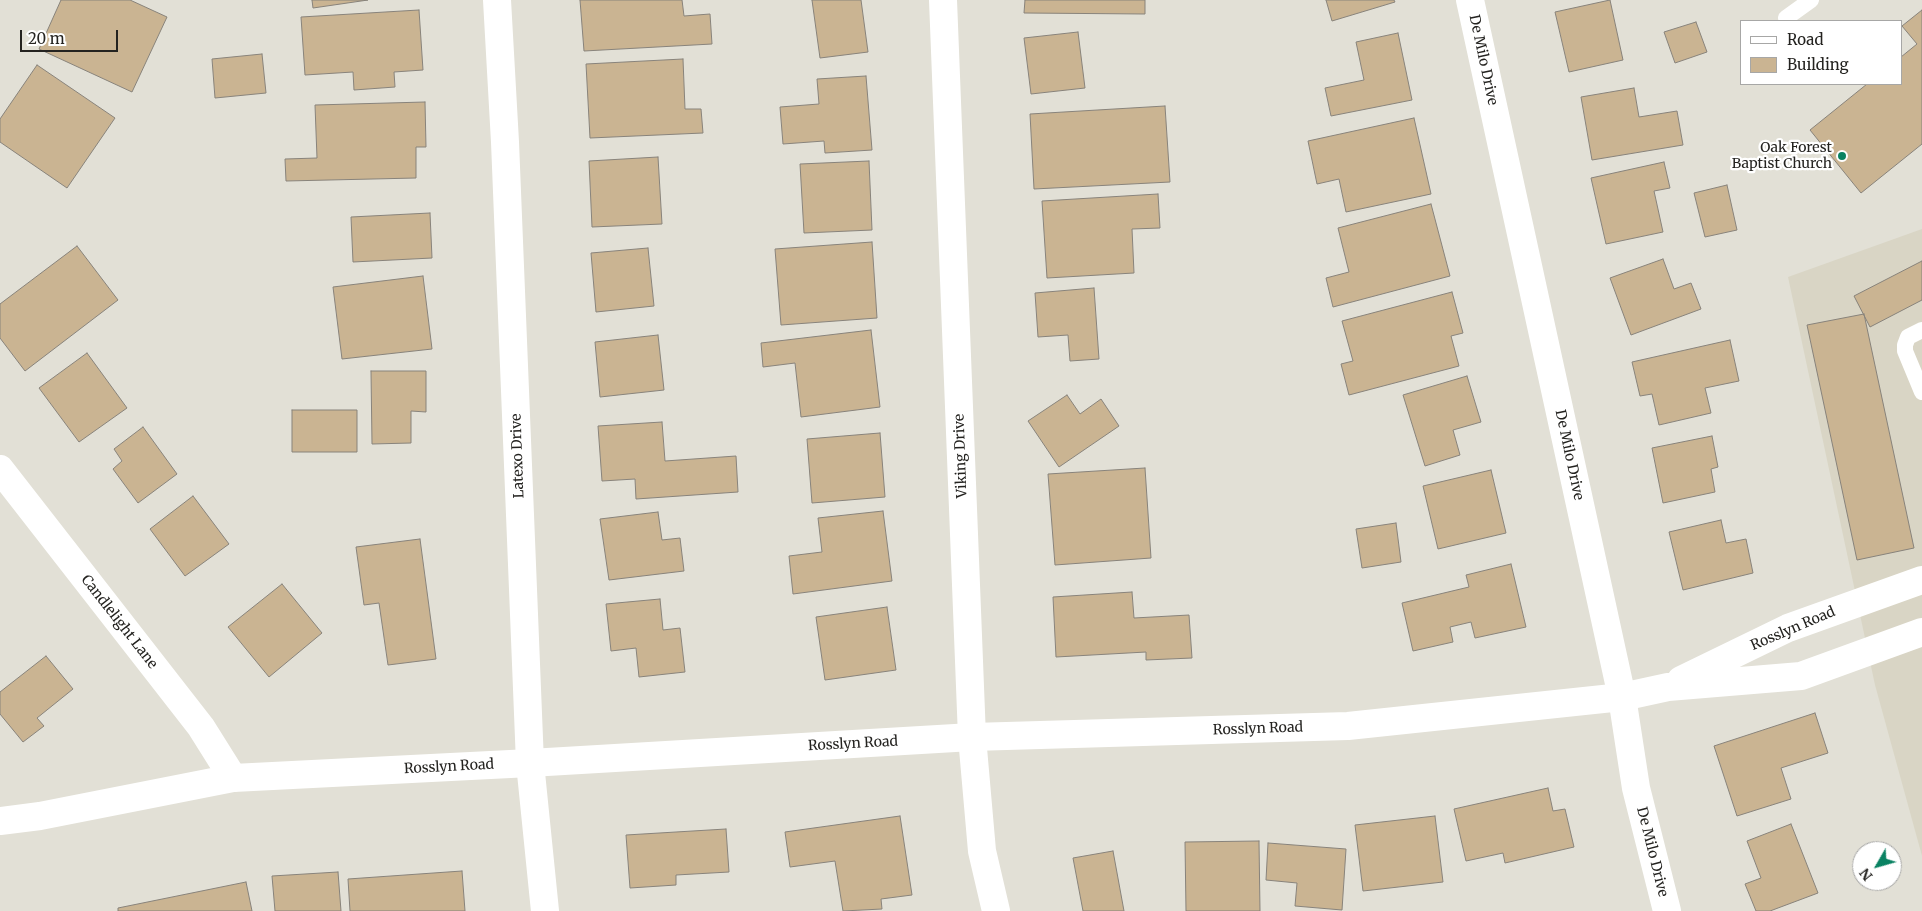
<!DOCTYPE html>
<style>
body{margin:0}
#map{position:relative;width:1922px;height:911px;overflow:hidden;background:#e2e0d6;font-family:Merriweather,serif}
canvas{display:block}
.legend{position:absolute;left:1740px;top:20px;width:162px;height:65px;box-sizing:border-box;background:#fff;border:1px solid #a7a7a6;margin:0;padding:6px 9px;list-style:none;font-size:15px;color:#242320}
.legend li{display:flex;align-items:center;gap:10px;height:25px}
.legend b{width:25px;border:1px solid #a7a7a6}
.north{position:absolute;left:1852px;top:841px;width:50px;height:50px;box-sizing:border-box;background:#fff;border:1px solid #a7a7a6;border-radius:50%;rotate:232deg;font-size:14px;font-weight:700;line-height:20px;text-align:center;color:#242320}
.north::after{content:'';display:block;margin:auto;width:18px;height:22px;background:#098262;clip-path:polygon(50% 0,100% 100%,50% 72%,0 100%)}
.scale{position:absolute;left:20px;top:30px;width:98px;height:22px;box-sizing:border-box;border:2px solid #242320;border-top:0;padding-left:6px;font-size:15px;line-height:18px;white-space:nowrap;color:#242320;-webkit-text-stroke:4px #fff;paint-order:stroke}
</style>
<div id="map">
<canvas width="1922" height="911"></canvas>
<ul class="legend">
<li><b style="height:6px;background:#fff"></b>Road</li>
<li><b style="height:14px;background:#cab492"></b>Building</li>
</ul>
<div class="north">N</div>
<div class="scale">20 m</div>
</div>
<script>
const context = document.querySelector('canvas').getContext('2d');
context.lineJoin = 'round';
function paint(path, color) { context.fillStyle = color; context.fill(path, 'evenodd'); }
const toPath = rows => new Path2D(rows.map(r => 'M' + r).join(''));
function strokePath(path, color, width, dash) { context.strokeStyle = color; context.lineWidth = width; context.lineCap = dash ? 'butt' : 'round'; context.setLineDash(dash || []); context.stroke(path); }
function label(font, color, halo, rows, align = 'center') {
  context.font = font + ' Merriweather,serif'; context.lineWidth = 4.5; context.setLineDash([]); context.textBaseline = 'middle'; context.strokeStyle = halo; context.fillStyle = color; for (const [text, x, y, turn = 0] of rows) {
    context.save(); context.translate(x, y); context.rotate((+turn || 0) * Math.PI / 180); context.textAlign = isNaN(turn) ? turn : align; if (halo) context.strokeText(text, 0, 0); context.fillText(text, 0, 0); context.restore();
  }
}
const built = toPath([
 [1922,229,1922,856,1875,685,1788,277]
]);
const building = toPath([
 [61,0,130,0,167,17,132,92,39,49,61,0],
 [312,0,368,0,313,8,312,0],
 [580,0,682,0,684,16,710,14,712,44,584,51,580,0],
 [812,0,861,0,868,52,820,58,812,0],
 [1025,0,1145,0,1145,14,1024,13,1025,0],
 [1326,0,1394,0,1395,2,1332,21,1326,0],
 [1610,0,1623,60,1569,72,1555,12,1610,0],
 [419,10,423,70,394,72,395,87,354,90,353,72,305,75,301,17,419,10],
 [1922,10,1922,144,1861,193,1810,130,1867,84,1901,84,1901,57,1917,44,1902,26,1922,10],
 [1696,22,1707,52,1675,63,1664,32,1696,22],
 [1078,32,1085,88,1031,94,1024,38,1078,32],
 [1398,33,1412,100,1331,116,1325,88,1364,80,1356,42,1398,33],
 [262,54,266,93,215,98,212,59,262,54],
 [683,59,685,109,701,109,703,133,590,138,586,64,683,59],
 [37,65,115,118,67,188,0,142,0,119,37,65],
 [866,76,872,150,825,153,824,141,783,144,780,107,819,104,817,79,866,76],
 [1634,88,1639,117,1677,111,1683,145,1592,160,1581,97,1634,88],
 [425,102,426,147,416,147,416,178,286,181,285,159,317,158,315,105,425,102],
 [1165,106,1170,182,1034,189,1030,114,1165,106],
 [1414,118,1431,194,1346,212,1339,179,1317,184,1308,141,1414,118],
 [658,157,662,224,592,227,589,161,658,157],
 [869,161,872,230,804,233,800,164,869,161],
 [1664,162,1670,188,1654,191,1663,232,1606,244,1591,178,1664,162],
 [1727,185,1737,230,1705,237,1694,193,1727,185],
 [1158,194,1160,228,1132,229,1134,273,1047,278,1042,201,1158,194],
 [1431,204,1450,276,1333,307,1326,278,1349,272,1338,228,1431,204],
 [430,213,432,258,353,262,351,217,430,213],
 [872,242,877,318,781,325,775,249,872,242],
 [77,246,118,300,25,371,0,338,0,304,77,246],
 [648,248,654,306,596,312,591,253,648,248],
 [1663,259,1674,289,1691,283,1701,309,1631,335,1610,278,1663,259],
 [1922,261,1922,300,1870,327,1854,296,1922,261],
 [423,276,432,349,342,359,333,287,423,276],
 [1094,288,1099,359,1070,361,1068,335,1038,337,1035,293,1094,288],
 [1452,292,1463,333,1451,336,1459,366,1349,395,1341,364,1353,361,1342,321,1452,292],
 [1864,314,1914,548,1857,560,1807,325,1864,314],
 [871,330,880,407,801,417,795,363,763,367,761,343,871,330],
 [658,335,664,390,600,397,595,342,658,335],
 [1730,340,1739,381,1705,388,1711,413,1659,425,1652,394,1640,396,1632,362,1730,340],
 [87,353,127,408,79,442,39,388,87,353],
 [371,371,426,371,426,412,411,411,411,443,372,444,371,371],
 [1467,376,1481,422,1453,430,1460,455,1425,466,1403,395,1467,376],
 [1067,395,1080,414,1101,399,1119,426,1059,467,1028,421,1067,395],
 [292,410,357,410,357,452,292,452,292,410],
 [662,422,665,461,736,456,738,492,636,499,635,479,602,481,598,426,662,422],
 [143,427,177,474,138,503,113,469,122,461,114,449,143,427],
 [880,433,885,497,812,503,807,439,880,433],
 [1712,436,1718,467,1711,469,1715,492,1663,503,1652,448,1712,436],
 [1145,468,1151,558,1055,565,1048,474,1145,468],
 [1491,470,1506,533,1438,549,1423,486,1491,470],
 [193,496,229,544,185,576,150,529,193,496],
 [883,511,892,581,793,594,789,556,822,552,818,518,883,511],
 [658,512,662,540,680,538,684,571,609,580,600,519,658,512],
 [1721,520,1726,543,1746,539,1753,573,1683,590,1669,532,1721,520],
 [1396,523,1401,562,1362,568,1356,529,1396,523],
 [420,539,436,659,388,665,379,603,364,605,356,547,420,539],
 [1511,564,1526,627,1475,638,1471,622,1450,627,1453,642,1413,651,1402,603,1469,587,1466,575,1511,564],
 [282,584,322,633,269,677,228,627,282,584],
 [1132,592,1134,618,1189,615,1192,658,1146,660,1146,652,1056,657,1053,597,1132,592],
 [660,599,663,630,680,628,685,672,639,677,636,648,611,651,606,604,660,599],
 [887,607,896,670,825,680,816,617,887,607],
 [46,656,73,689,37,718,44,726,23,742,0,714,0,692,46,656],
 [1815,713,1828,753,1781,768,1791,799,1737,816,1714,746,1815,713],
 [1548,788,1553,811,1565,809,1574,847,1505,863,1503,853,1466,861,1454,809,1548,788],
 [900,816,912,895,881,899,882,909,843,911,835,861,790,867,785,832,900,816],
 [1435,816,1443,882,1363,891,1355,825,1435,816],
 [1791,824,1818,893,1770,911,1756,911,1745,884,1761,878,1747,841,1791,824],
 [726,829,729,872,676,875,676,885,630,888,626,835,726,829],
 [1259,841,1260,911,1186,911,1185,842,1259,841],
 [1268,843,1346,849,1342,910,1295,906,1297,883,1266,880,1268,843],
 [1113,851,1124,911,1083,911,1073,858,1113,851],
 [462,871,465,911,350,911,348,879,462,871],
 [338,872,341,911,275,911,272,876,338,872],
 [246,882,252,911,118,911,118,908,246,882]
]);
const service = toPath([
 [1786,18,1811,0],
 [1922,330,1908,337,1905,345,1905,351,1922,392]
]);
const minor = toPath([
 [497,0,505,142,530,763,545,911],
 [943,0,972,737,982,851,996,911],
 [1470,0,1622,697,1636,788,1667,911],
 [0,469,201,727,233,778]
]);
const tertiary = toPath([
 [1681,680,1788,628,1922,580],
 [0,821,40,816,233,778,530,763,972,737,1348,726,1622,697,1668,687,1801,676,1922,632]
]);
const markers = [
 [1842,156,5,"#098262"]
];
const streetNames = [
 ["De Milo Drive",1483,60,78],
 ["De Milo Drive",1569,455,78],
 ["Latexo Drive",518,456,-92],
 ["Viking Drive",961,456,-92],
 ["Candlelight Lane",119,622,52],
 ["Rosslyn Road",1793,629,-23],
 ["Rosslyn Road",1258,729,-2],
 ["Rosslyn Road",853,744,-3],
 ["Rosslyn Road",449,767,-3],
 ["De Milo Drive",1652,852,76]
];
const poiNames = [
 ["Oak Forest",1832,148],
 ["Baptist Church",1832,164]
];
paint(built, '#d9d5c5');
paint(building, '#cab492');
strokePath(building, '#88837b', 1);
strokePath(service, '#fff', 16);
strokePath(minor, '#fff', 28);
strokePath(tertiary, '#fff', 28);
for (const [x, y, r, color] of markers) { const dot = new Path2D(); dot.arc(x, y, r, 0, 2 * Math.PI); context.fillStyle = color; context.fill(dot); strokePath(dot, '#fff', 2); }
label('14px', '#242320', '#fff', streetNames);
label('14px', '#242320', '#fff', poiNames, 'right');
</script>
